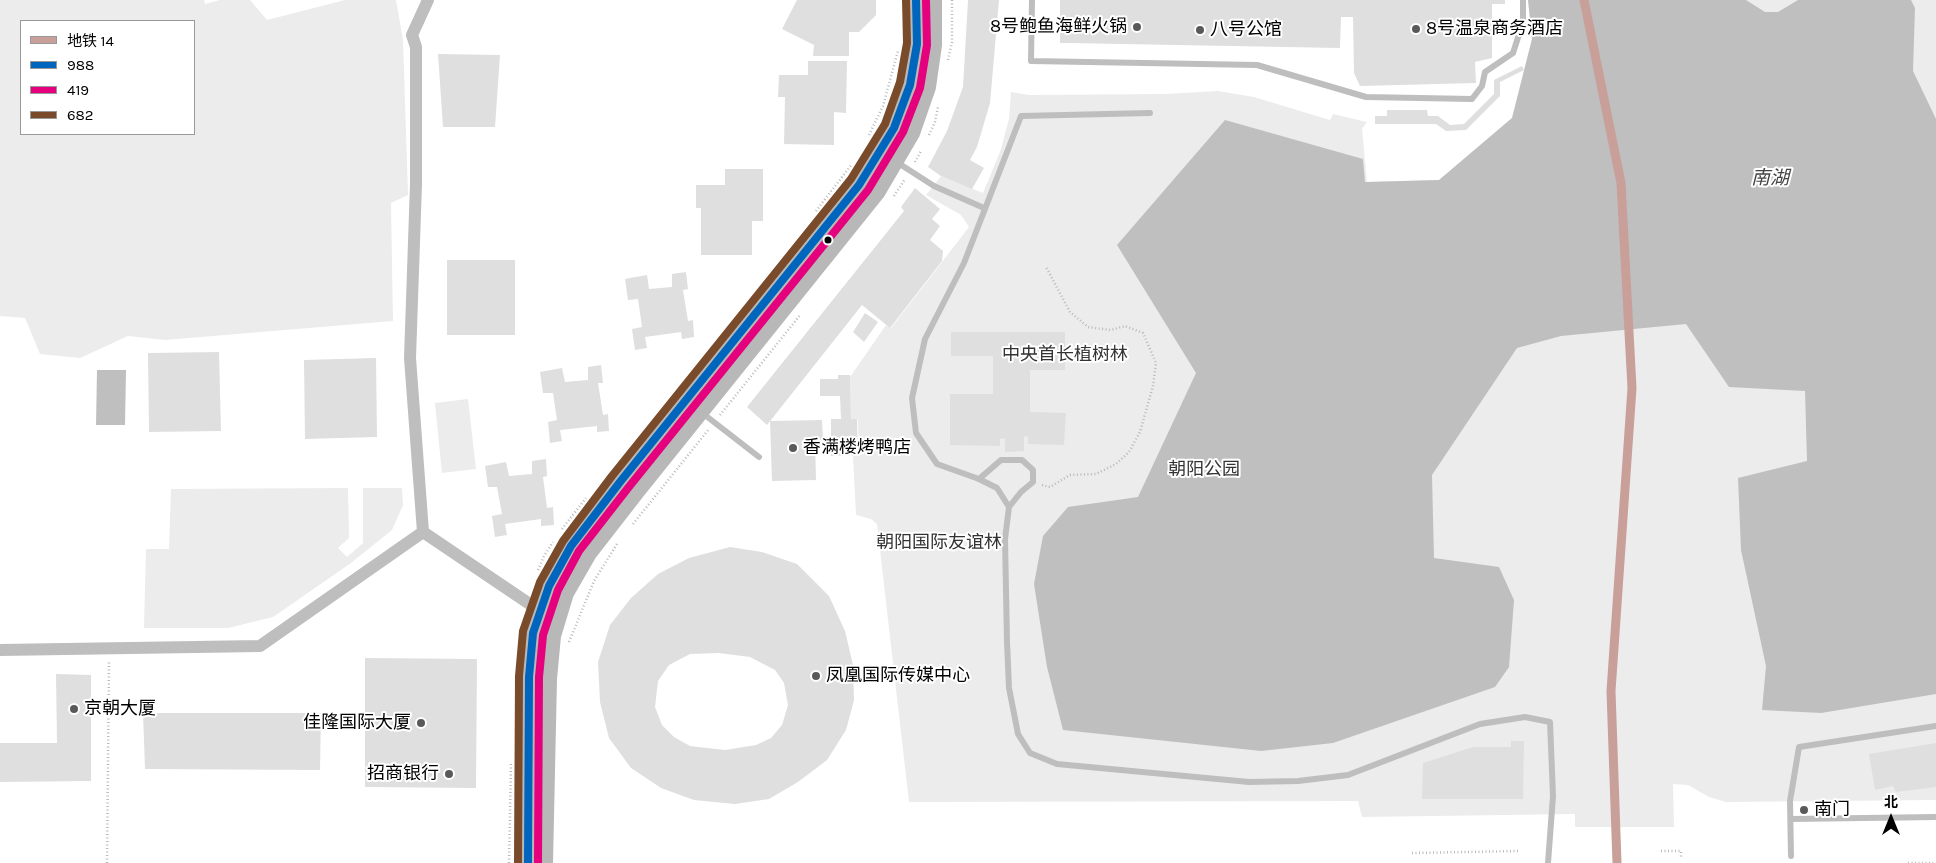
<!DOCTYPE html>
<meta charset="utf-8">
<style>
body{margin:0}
#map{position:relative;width:1936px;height:863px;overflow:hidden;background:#fff;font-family:Karla,"Noto Sans SC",sans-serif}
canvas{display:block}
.legend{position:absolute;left:20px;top:20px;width:175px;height:115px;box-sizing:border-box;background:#fff;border:1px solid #999;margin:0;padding:6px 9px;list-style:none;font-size:15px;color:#000}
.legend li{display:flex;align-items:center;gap:10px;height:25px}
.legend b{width:25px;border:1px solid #999}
.north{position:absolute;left:1866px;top:793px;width:50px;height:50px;-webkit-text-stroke:4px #fff;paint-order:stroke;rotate:0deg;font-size:14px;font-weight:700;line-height:20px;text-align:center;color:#000}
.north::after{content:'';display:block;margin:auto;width:18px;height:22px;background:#000;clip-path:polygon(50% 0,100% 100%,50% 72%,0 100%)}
</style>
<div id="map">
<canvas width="1936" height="863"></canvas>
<ul class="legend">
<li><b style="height:6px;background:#c99f99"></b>地铁 14</li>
<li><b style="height:6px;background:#0065bd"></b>988</li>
<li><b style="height:6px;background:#e5007d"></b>419</li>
<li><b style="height:6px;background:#7a4b2a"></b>682</li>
</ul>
<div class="north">北</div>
</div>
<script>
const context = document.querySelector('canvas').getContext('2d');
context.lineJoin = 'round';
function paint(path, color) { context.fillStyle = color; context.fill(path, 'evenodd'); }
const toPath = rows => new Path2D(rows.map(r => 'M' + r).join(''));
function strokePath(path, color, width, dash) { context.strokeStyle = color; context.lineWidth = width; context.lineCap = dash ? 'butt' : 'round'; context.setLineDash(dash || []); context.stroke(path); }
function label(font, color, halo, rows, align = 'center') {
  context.font = font + ' Karla,"Noto Sans SC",sans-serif'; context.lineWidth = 4; context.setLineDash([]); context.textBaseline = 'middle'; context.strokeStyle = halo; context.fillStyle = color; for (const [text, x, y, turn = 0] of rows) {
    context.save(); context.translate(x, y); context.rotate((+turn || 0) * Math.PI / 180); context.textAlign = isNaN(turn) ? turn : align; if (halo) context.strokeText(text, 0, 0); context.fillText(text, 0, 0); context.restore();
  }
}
const green = toPath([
 [0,0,204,0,205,4,220,0,250,0,267,20,345,0,396,0,403,40,408,195,391,203,393,321,165,340,128,336,80,358,40,354,25,318,0,316],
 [21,21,194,21,194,134,21,134],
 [1528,0,1936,0,1936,800,1726,802,1709,797,1688,785,1673,784,1674,827,1575,827,1575,814,1362,817,1358,801,909,802,877,524,871,519,856,515,853,456,859,455,858,420,851,419,850,377,886,325,891,328,969,227,961,215,926,195,941,176,983,193,1000,152,1009,119,1011,92,1029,95,1166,94,1218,91,1254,97,1330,120,1333,114,1367,122,1362,129,1367,182,1439,180,1512,118,1532,39],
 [468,399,476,469,442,473,435,403],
 [348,488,349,538,338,548,347,557,363,543,363,488,402,488,403,505,392,530,351,563,273,617,228,628,144,628,146,549,169,549,171,489]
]);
const water = toPath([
 [1528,0,1746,0,1765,12,1778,12,1798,0,1911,0,1915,8,1913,71,1936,119,1936,694,1821,713,1762,710,1766,666,1741,550,1738,478,1807,461,1805,391,1729,387,1686,324,1561,336,1517,348,1432,475,1434,558,1499,567,1514,600,1509,667,1495,687,1333,743,1261,751,1063,730,1047,667,1034,584,1043,536,1068,507,1138,497,1196,373,1117,245,1225,120,1363,159,1365,182,1439,180,1512,118,1532,39],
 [97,370,126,370,125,425,96,425]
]);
const building = toPath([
 [797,0,876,0,876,15,859,32,849,32,849,56,813,56,814,45,782,29],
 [968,0,999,0,990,103,977,147,970,160,984,168,972,189,941,176,928,167,947,131,963,87],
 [1060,0,1505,0,1505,4,1492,4,1492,58,1475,62,1476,83,1360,86,1354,73,1353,17,1341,17,1340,48,1068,43,1060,43],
 [438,54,500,55,495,127,443,127],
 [808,61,847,61,846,113,834,112,834,145,784,144,785,97,778,97,779,75,808,75],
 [1522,66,1524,70,1500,82,1500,96,1466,130,1446,131,1436,124,1375,124,1375,116,1387,116,1387,110,1427,110,1428,116,1438,116,1450,125,1464,124,1494,94,1494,80],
 [725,169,763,169,763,221,752,221,752,255,701,255,701,208,696,208,696,185,725,185],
 [915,188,940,209,932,219,940,226,930,240,943,251,942,261,890,328,862,305,767,425,747,407,904,211,901,207],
 [447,260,515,260,515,335,447,335],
 [686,272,688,289,683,290,688,321,693,320,694,337,682,339,681,332,645,337,647,348,635,350,632,329,642,327,638,299,628,300,625,279,647,275,649,289,672,287,672,274],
 [865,313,878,322,864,342,853,332],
 [951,332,1065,332,1065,370,1030,370,1030,412,1066,413,1064,445,1028,444,1028,436,1024,437,1024,451,1005,452,1005,438,1000,439,1000,446,950,445,950,394,993,394,993,356,951,356],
 [219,352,221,431,149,432,148,353],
 [376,358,377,437,305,439,304,360],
 [601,365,603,383,598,383,603,415,608,414,609,431,597,432,597,426,560,430,562,441,550,443,548,422,557,420,553,393,543,393,540,372,562,368,565,382,588,380,588,367],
 [838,375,850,375,851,419,857,419,858,455,831,456,831,419,841,419,840,396,820,396,820,379,838,379],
 [822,420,823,441,815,441,816,480,772,481,770,421],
 [546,459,547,476,543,477,547,508,553,507,554,525,541,526,541,519,505,524,507,535,495,537,492,516,502,514,497,487,488,487,485,466,506,462,509,476,532,474,532,461],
 [730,547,762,552,797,564,829,596,845,631,853,665,854,700,846,730,827,760,798,782,769,799,735,804,694,800,661,788,631,768,609,738,600,702,598,662,610,625,631,598,658,574,689,558],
 [719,653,750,657,775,670,784,683,788,705,782,725,771,738,756,745,725,750,690,746,674,737,662,725,655,707,658,681,669,665,690,654],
 [365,658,477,659,476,788,365,787],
 [56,674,91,675,91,781,0,782,0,743,57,743],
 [143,713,321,713,320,770,145,769],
 [1511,741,1524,741,1523,799,1422,799,1423,763,1473,747,1511,747],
 [1936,743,1936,787,1896,792,1893,786,1875,790,1869,754]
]);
const path = toPath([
 [948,60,952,42,952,0],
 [869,135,883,106,898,51],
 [929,135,935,122,938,107],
 [915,162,921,151],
 [894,196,905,179],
 [816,211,852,164],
 [720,415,801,314],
 [1042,485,1050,487,1070,475,1096,474,1116,464,1129,452,1140,432,1153,386,1156,363,1143,333,1125,326,1111,330,1088,327,1070,312,1046,267],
 [633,524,709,429],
 [562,529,586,498],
 [538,570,544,556,553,542],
 [569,642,594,581,617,544],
 [1661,851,1681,851,1681,857],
 [1412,853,1519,851],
 [107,863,109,662],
 [509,863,511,762],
 [1908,863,1936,863]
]);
const service = toPath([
 [1032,0,1031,61,1257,65,1366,97,1472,99,1482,86,1485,72,1513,53,1523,22,1523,0],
 [1150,113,1021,116,964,263,925,339,912,398,916,433,937,464,979,479,997,488,1009,507,1005,539,1007,642,1009,688,1018,734,1030,753,1057,764,1249,782,1298,781,1348,775,1480,724,1525,717,1550,722,1553,796,1548,863],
 [895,161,934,186,984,208],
 [701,412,759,457],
 [979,479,1001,460,1022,460,1033,470,1033,482,1021,492,1009,507],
 [1791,819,1936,817],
 [1791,856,1790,801,1799,747,1936,726]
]);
const minor = toPath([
 [423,532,410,358,416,184,416,47,412,35,428,0],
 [0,650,260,646,423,532,540,611]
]);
const secondary = toPath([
 [528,863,529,677,533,633,549,586,571,546,620,482,859,185,894,128,910,85,917,44,916,0],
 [544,863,548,679,552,636,565,593,588,553,637,490,877,191,911,133,927,87,933,45,933,0]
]);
const bus1 = toPath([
 [528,863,529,677,533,633,549,586,571,546,620,482,859,185,894,128,910,85,917,44,916,0]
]);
const bus2 = toPath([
 [538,863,539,677,543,635,558,590,579,551,628,488,868,190,903,132,920,88,927,45,926,0]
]);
const bus3 = toPath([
 [518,863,519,676,523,631,540,582,563,541,612,476,851,179,885,124,900,82,907,43,906,0]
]);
const metro1 = toPath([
 [1584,0,1621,183,1632,388,1611,691,1617,863]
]);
const markers = [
 [1137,27,5,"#595959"],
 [1416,29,5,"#595959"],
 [1200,30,5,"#595959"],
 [828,240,4.5,"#000"],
 [793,448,5,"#595959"],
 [816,676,5,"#595959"],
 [74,709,5,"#595959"],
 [421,723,5,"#595959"],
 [449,774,5,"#595959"],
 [1804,810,5,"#595959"]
];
const poiNames = [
 ["8号鲍鱼海鲜火锅",1127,27,"right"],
 ["8号温泉商务酒店",1426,29],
 ["八号公馆",1210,30],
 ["香满楼烤鸭店",803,448],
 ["凤凰国际传媒中心",826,676],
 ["京朝大厦",84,709],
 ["佳隆国际大厦",411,723,"right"],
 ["招商银行",439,774,"right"],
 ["南门",1814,810]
];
const parkNames = [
 ["中央首长植树林",1065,355],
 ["朝阳公园",1204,470],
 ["朝阳国际友谊林",939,543]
];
const waterNames = [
 ["南湖",1770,179]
];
paint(green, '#ececec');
paint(water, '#bfbfbf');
paint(building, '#dfdfdf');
strokePath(path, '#b9b9b9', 2.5, [1, 2.5]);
strokePath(service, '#bebebe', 6);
strokePath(minor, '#bebebe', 12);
strokePath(secondary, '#b8b8b8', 18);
strokePath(bus1, '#0065bd', 8);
strokePath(bus2, '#e5007d', 8);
strokePath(bus3, '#7a4b2a', 8);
strokePath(metro1, '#c99f99', 9);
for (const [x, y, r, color] of markers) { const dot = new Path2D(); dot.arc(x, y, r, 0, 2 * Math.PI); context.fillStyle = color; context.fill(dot); strokePath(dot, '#fff', 2); }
label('18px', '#000', '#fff', poiNames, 'left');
label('18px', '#333', '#fff', parkNames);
label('italic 19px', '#444', '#fff', waterNames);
</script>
